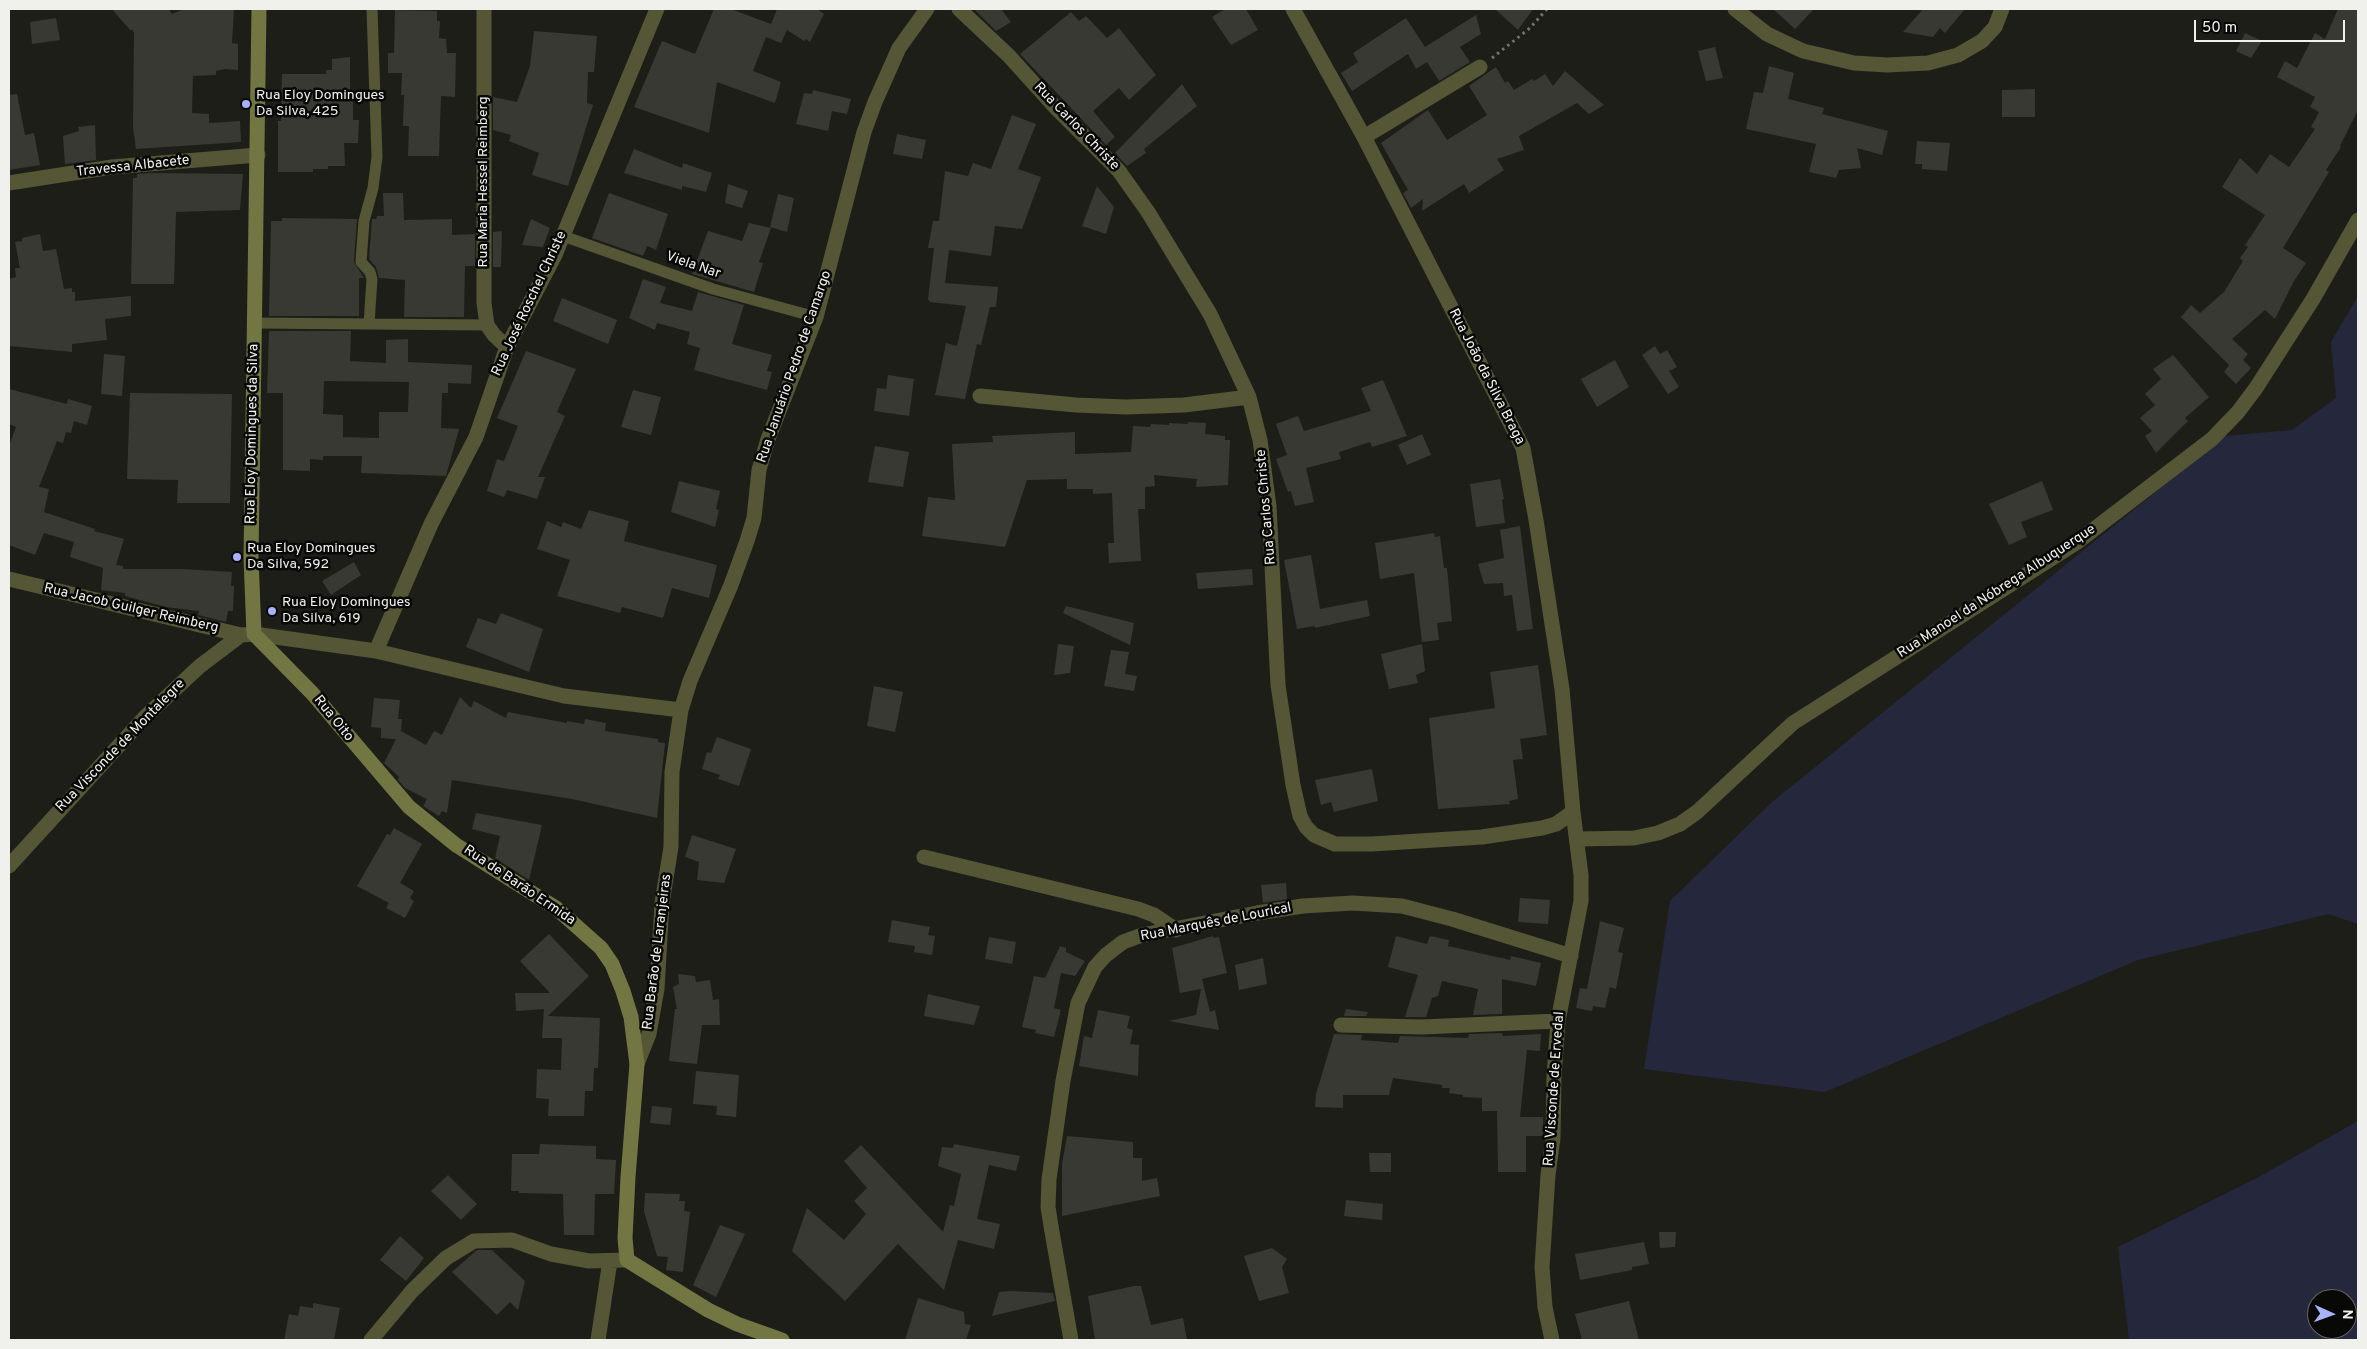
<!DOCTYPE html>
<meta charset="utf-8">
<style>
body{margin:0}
#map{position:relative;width:2367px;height:1349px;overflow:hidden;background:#1e1e18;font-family:Overpass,sans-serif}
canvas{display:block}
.frame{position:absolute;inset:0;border:10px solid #f0f0ec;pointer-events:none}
.north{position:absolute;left:2307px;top:1289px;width:50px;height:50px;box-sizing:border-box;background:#080806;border:1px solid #656562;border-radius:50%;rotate:92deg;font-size:14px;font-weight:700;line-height:20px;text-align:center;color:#f0f0ec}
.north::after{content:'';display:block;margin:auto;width:18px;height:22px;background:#a9b0fc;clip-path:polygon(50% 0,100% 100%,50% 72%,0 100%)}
.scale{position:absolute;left:2194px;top:20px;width:151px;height:22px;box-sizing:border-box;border:2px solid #f0f0ec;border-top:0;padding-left:6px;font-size:15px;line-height:18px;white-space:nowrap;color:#f0f0ec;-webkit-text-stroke:4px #080806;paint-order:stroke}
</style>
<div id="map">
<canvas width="2367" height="1349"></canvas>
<div class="frame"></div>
<div class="north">N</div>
<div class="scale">50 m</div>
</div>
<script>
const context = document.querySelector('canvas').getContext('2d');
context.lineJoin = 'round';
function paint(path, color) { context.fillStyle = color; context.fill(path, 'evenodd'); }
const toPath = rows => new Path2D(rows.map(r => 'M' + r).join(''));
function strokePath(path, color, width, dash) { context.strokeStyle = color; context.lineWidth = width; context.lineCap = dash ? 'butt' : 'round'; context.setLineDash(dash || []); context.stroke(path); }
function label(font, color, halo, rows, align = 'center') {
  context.font = font + ' Overpass,sans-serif'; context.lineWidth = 5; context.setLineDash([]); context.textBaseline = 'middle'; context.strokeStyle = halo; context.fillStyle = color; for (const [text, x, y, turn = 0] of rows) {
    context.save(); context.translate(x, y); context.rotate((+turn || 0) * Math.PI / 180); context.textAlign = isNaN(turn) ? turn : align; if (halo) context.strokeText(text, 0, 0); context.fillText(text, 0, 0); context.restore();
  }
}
const green = toPath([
 [2358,296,2358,924,2328,914,2138,960,1825,1092,1644,1069,1670,901,1772,802,2225,436,2292,430,2336,398,2331,342],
 [2358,1121,2358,1340,2129,1340,2118,1247,2255,1179],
 [2317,1299,2347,1299,2347,1329,2317,1329]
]);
const building = toPath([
 [112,9,169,9,172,14,184,9,234,9,232,43,238,44,238,70,225,69,216,71,216,75,193,76,192,113,209,114,209,123,240,121,241,142,136,149,133,127,134,34,133,30,130,30],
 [714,9,731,9,771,24,753,71,781,82,775,103,717,82,709,133,634,107,662,41,695,54],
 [777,9,817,9,824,14,810,42,806,39,804,41,787,30,781,43,766,37],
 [974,9,1001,9,1011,22,996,31],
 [1225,9,1246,9,1258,30,1231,45,1212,17],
 [1495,9,1533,9,1518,30],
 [1773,9,1814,9,1795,29],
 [1923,9,1965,9,1945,33,1940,28,1933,37,1903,32],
 [2338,9,2358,9,2358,110,2340,146,2341,147,2326,170,2329,172,2283,248,2306,263,2294,281,2275,319,2265,310,2232,339,2248,354,2243,360,2251,368,2236,384,2224,372,2229,365,2181,317,2191,305,2200,313,2224,292,2243,261,2240,258,2248,247,2245,245,2265,215,2222,187,2240,158,2257,174,2270,154,2289,167,2315,129,2311,127,2319,112,2310,107,2315,97,2277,77,2285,61,2297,68,2315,33,2325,39],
 [395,10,437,11,437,21,440,21,439,38,446,39,447,53,456,53,455,97,441,96,439,156,408,156,409,126,403,126,404,95,401,95,402,73,388,73,388,53,394,53],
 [1071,12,1079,21,1086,16,1107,38,1119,28,1156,75,1129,100,1119,88,1093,111,1115,137,1106,145,1020,54],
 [1476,15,1481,34,1460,47,1470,62,1439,81,1427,62,1416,69,1408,54,1352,91,1341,73,1358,62,1353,53,1406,18,1425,47],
 [56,18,60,40,32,44,30,22],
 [534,31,597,36,594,72,588,72,587,103,593,105,568,186,532,175,539,153,509,141,511,135,493,130,493,97,517,102,530,66],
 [2245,33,2262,41,2251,58,2236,51],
 [1715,47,1723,78,1706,81,1698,51],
 [350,57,350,98,353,98,353,120,359,120,358,143,344,143,345,166,328,166,328,169,313,169,313,172,278,172,278,121,281,121,282,74,326,74,326,70,332,70,332,59],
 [1769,66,1794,73,1788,99,1824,108,1822,114,1888,131,1882,155,1857,148,1861,168,1839,170,1836,178,1809,172,1816,144,1746,129,1754,92,1763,93],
 [1496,67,1505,83,1508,81,1514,90,1532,79,1534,81,1545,74,1553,86,1565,71,1604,105,1589,114,1577,103,1519,136,1524,150,1497,159,1504,170,1469,193,1464,184,1422,211,1423,199,1411,208,1403,193,1408,190,1381,143,1428,110,1447,140,1487,115,1469,86],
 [1182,84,1197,106,1144,149,1146,153,1127,166,1115,153],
 [2035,89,2035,117,2002,117,2002,90],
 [813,90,851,99,847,114,832,111,828,131,796,124,804,93,812,94],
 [17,94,25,135,34,133,40,165,9,170,9,95],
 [1012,115,1036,124,1018,169,1041,177,1022,229,995,226,991,256,949,250,945,283,998,287,996,307,990,307,981,345,977,344,965,399,935,395,946,343,957,346,966,306,930,302,928,299,934,248,928,248,933,221,939,221,945,171,968,176,973,163,991,169],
 [95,125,96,160,65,164,63,136,79,131,78,127],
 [897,134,926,140,922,159,893,154],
 [1917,141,1950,143,1947,171,1922,169,1922,164,1915,164],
 [634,149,682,168,683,163,712,173,706,192,682,186,682,190,624,173],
 [151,173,243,174,240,210,176,212,174,284,131,284,133,178,137,178,137,174],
 [728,184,748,191,742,208,725,203],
 [1097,186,1114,207,1106,234,1082,226],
 [383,193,403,193,404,220,452,219,452,235,475,234,475,266,465,266,464,317,404,317,405,280,379,278,376,267,369,259,372,219,376,219,377,216,384,216],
 [609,193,668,214,656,250,647,246,643,256,592,238],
 [778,194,794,198,787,232,770,227],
 [282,218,357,219,354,262,364,278,359,278,359,316,269,316,271,221,282,221],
 [531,219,550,228,543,247,522,245],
 [749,223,771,228,759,262,763,263,754,292,692,274,708,231,742,241],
 [502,231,501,267,493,267,493,232],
 [40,234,43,251,56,249,64,289,72,288,72,292,75,292,75,301,131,296,131,316,105,319,107,340,72,344,72,352,9,346,9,279,16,277,15,268,20,268,15,242,22,241,22,238],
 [643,279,666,287,660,303,692,311,698,292,744,305,732,344,772,355,767,371,772,372,767,390,694,370,700,348,687,344,690,332,657,323,655,330,629,318],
 [562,298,617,320,608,344,553,321],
 [269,331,351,331,350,361,386,363,386,340,408,339,408,362,472,365,471,384,448,383,448,393,442,393,441,428,459,429,446,476,361,473,362,456,323,456,323,460,310,459,310,471,283,470,283,393,267,393],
 [324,381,409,382,408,412,379,412,379,438,343,437,343,415,323,414],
 [1655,346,1660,354,1667,350,1677,367,1669,371,1679,387,1668,394,1642,355],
 [526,351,576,369,557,412,565,416,538,477,545,477,537,499,507,490,504,497,487,491,497,459,504,461,518,426,497,418],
 [104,354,125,356,122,396,101,394],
 [2173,355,2209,397,2185,418,2188,421,2156,453,2145,436,2152,431,2140,418,2155,405,2145,394,2161,379,2153,369],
 [1615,360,1629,387,1597,407,1581,379],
 [888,375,914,379,909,416,874,411,877,388,886,389],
 [1383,380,1407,436,1372,447,1370,442,1339,452,1341,459,1306,468,1314,502,1295,506,1291,491,1288,492,1276,459,1287,455,1276,424,1298,416,1304,431,1371,411,1361,388],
 [9,389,67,404,68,399,92,406,87,425,74,421,71,433,66,432,63,443,57,441,39,487,49,489,44,512,95,529,94,531,124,539,116,565,123,566,123,569,182,569,232,572,231,586,234,586,233,611,228,611,226,622,198,615,199,611,166,607,125,596,125,593,101,590,103,568,70,557,74,542,44,533,35,555,9,545,9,446,16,427,9,424],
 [633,390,661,397,651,435,621,427],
 [130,393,232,394,230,503,177,503,178,480,127,479],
 [1188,422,1206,423,1205,434,1225,436,1225,440,1230,440,1228,485,1196,487,1197,479,1154,475,1155,486,1145,487,1145,509,1138,509,1141,561,1109,563,1108,543,1114,543,1112,493,1093,494,1093,489,1067,489,1067,479,1027,480,1005,547,922,536,928,497,955,500,952,444,993,442,992,436,1075,432,1075,454,1131,452,1133,426,1150,427,1151,424,1169,425,1169,423,1188,424],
 [1422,434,1431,455,1407,465,1398,445],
 [875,446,909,452,903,487,868,482],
 [1500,479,1504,499,1502,500,1505,523,1476,527,1470,484],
 [679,481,720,491,716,509,719,510,715,527,671,512],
 [2042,481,2053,510,2021,522,2027,537,2009,545,1989,504],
 [589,510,629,521,624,541,717,565,709,598,672,588,663,618,622,607,620,613,557,596,570,560,537,549,547,521,561,527,563,522,581,529],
 [1520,526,1533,629,1517,631,1512,595,1504,596,1503,583,1484,584,1478,564,1504,558,1500,530],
 [1434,533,1435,537,1440,536,1444,568,1447,568,1452,621,1437,623,1439,640,1422,642,1414,573,1380,579,1375,543],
 [1311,555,1320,609,1367,600,1370,616,1315,628,1315,626,1297,629,1284,560],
 [354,562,361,575,331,595,322,581],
 [1252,569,1253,585,1198,589,1196,573],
 [1066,606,1134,623,1130,645,1063,613],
 [501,613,543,629,529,672,466,647,478,618,496,624],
 [1058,644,1074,646,1070,673,1054,675],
 [1422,644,1425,671,1416,675,1418,683,1389,689,1381,654],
 [1111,650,1129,652,1125,674,1137,676,1134,691,1104,686],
 [1538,665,1547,735,1520,739,1523,759,1513,760,1518,799,1509,801,1510,804,1438,809,1429,718,1495,708,1490,672],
 [874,686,903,692,895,732,867,726],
 [460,697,471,708,474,701,506,718,508,712,567,723,567,721,584,724,585,719,606,723,605,731,658,739,658,742,665,743,657,818,572,799,452,780,447,813,442,811,439,816,423,806,427,799,405,788,398,780,399,777,384,763,396,739,381,738,381,728,371,727,374,698,400,700,398,719,402,719,401,731,426,745,434,731,442,735],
 [717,737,751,749,739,786,718,779,720,775,702,769,707,752,711,753],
 [1372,769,1378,801,1334,812,1331,802,1321,805,1315,780],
 [476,813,542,825,529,880,495,858,500,836,472,829],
 [394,828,422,844,400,883,414,891,410,898,414,901,405,918,386,908,389,903,357,886,387,834,390,835],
 [692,835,736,849,724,883,697,880,699,862,685,857],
 [1286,883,1287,899,1263,903,1261,885],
 [1520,898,1550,900,1548,924,1518,922],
 [892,920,930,927,928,935,935,936,932,955,914,952,915,946,888,942],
 [1600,921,1624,928,1618,952,1623,953,1616,989,1610,987,1605,1008,1593,1006,1592,1011,1576,1008,1580,988,1587,989],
 [549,934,589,976,548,1016,600,1018,598,1068,594,1068,593,1091,585,1091,584,1116,548,1116,549,1099,536,1098,537,1069,561,1070,562,1038,542,1038,544,1009,516,1011,515,993,550,993,520,961],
 [1213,936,1214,938,1219,937,1227,973,1202,979,1210,1012,1215,1010,1219,1030,1169,1021,1196,1015,1201,989,1180,993,1172,948],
 [1396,936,1427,944,1430,936,1449,940,1448,946,1510,960,1511,956,1541,963,1536,986,1502,979,1502,1014,1473,1015,1478,989,1442,981,1438,996,1432,998,1426,1017,1405,1017,1418,975,1388,967],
 [989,937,1016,942,1012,964,985,959],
 [1060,946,1066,948,1066,952,1085,961,1075,976,1061,973,1054,1008,1061,1010,1054,1037,1035,1033,1036,1030,1022,1027,1034,976,1045,978],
 [1263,958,1267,984,1239,990,1235,965],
 [678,974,695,976,696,982,710,980,713,1000,719,999,720,1025,702,1025,697,1064,669,1061,675,1009,677,1009,673,987,679,984],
 [928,994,980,1006,974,1025,924,1016],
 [1346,1009,1368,1012,1366,1016,1344,1016],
 [1098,1010,1130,1016,1127,1028,1133,1030,1130,1044,1139,1045,1138,1076,1079,1066,1084,1036,1092,1038],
 [1502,1033,1503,1036,1541,1034,1540,1051,1527,1050,1520,1117,1543,1117,1543,1136,1526,1136,1526,1172,1498,1172,1497,1111,1482,1111,1482,1098,1463,1097,1463,1095,1449,1093,1450,1088,1442,1088,1442,1085,1393,1078,1389,1095,1343,1095,1343,1108,1315,1107,1316,1094,1334,1034,1362,1035,1361,1040,1398,1043,1400,1036,1468,1038,1469,1034],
 [696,1071,739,1075,736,1117,716,1115,717,1106,693,1104],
 [652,1106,672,1108,670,1125,650,1123],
 [1067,1136,1133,1142,1133,1158,1142,1158,1142,1181,1157,1178,1160,1196,1062,1216,1062,1164],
 [540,1144,596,1146,596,1159,616,1160,614,1194,595,1194,594,1235,564,1235,563,1194,519,1193,519,1191,511,1191,512,1154,539,1154],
 [954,1144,1020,1156,1016,1171,989,1165,977,1219,1000,1224,994,1249,958,1240,944,1290,898,1244,845,1301,792,1251,807,1208,844,1240,866,1214,854,1201,867,1188,844,1161,861,1145,943,1232,950,1205,954,1206,961,1174,938,1166,942,1147,953,1148],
 [1369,1153,1391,1153,1391,1172,1370,1172],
 [448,1175,477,1204,461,1220,431,1191],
 [645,1193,680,1194,679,1201,685,1201,684,1211,690,1212,683,1272,666,1270,668,1257,657,1256,644,1211],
 [1346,1200,1383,1204,1382,1220,1344,1216],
 [720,1225,745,1234,716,1297,693,1285],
 [1659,1232,1676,1232,1675,1247,1660,1248],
 [400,1236,424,1258,406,1281,380,1260],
 [1644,1242,1649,1264,1632,1267,1632,1270,1580,1280,1575,1254],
 [1272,1248,1287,1259,1282,1267,1289,1293,1259,1301,1244,1256],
 [477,1250,492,1250,525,1281,518,1310,510,1302,497,1315,452,1272],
 [1134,1286,1141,1286,1151,1325,1183,1318,1187,1340,1095,1340,1088,1296],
 [1010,1291,1053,1293,1055,1301,992,1316,999,1292],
 [918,1298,964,1312,965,1324,971,1325,966,1340,905,1340],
 [1629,1301,1639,1340,1582,1340,1575,1314],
 [313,1303,340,1308,334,1340,284,1340,289,1314,298,1316,300,1306,313,1308]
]);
const path = toPath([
 [1492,58,1530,28,1547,9]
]);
const service = toPath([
 [563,236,713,289,816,317],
 [254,323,487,325],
 [369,324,372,279,370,272,361,262,364,221,373,188,377,157,372,9]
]);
const minor = toPath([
 [484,9,484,303,487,325,494,335,507,347],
 [959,9,1009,56,1056,108,1119,171,1148,212,1210,314,1249,397,1260,440,1269,506,1278,685,1293,785,1300,816,1306,827,1314,835,1335,844,1372,844,1482,837,1542,828,1556,824,1573,812],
 [1293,9,1364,137,1523,448,1536,520,1562,689,1573,812,1581,875,1581,901,1558,1021,1554,1077,1553,1138,1548,1175,1542,1267,1545,1307,1552,1340],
 [1735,9,1767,34,1803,51,1854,63,1887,65,1928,63,1958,55,1982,41,1995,27,2002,9],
 [1364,137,1480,67],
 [9,183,112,167,258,155],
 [980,396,1076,405,1126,407,1184,405,1249,397],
 [9,579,241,635,254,634,376,651,564,696,681,710],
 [376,651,431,524,476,437,507,347,555,255,657,9],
 [1577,839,1634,838,1658,833,1680,824,1697,812,1793,723,2076,543,2212,439,2238,412,2256,388,2313,299,2358,220],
 [924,857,1138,909,1154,915,1176,930],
 [9,866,145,717,200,666,241,635],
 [1341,1025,1422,1027,1558,1021],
 [637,1064,649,1034,657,989,662,903,671,847,672,772,681,710,690,681,731,585,747,541,754,518,759,470,768,439,816,317,864,132,875,102,899,48,927,9],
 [371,1340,412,1291,446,1258,474,1241,512,1240,551,1254,589,1261,627,1260],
 [598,1340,610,1261],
 [1071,1340,1052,1232,1048,1207,1049,1179,1063,1081,1078,1003,1095,967,1106,955,1123,942,1142,935,1257,913,1303,906,1353,903,1402,906,1452,919,1571,956]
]);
const secondary = toPath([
 [259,9,251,558,254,634,312,693,409,807,456,845,556,908,601,948,612,964,623,991,631,1017,637,1064,628,1177,625,1238,627,1260,708,1310,737,1324,782,1340]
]);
const markers = [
 [246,104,5,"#a9b0fc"],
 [237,557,5,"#a9b0fc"],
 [272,611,5,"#a9b0fc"]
];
const poiNames = [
 ["Rua Eloy Domingues",256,96],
 ["Da Silva, 425",256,112],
 ["Rua Eloy Domingues",247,549],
 ["Da Silva, 592",247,565],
 ["Rua Eloy Domingues",282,603],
 ["Da Silva, 619",282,619]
];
const streetNames = [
 ["Rua Carlos Christe",1076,127,46],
 ["Travessa Albacete",133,167,-6],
 ["Rua Maria Hessel Reimberg",484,182,-90],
 ["Viela Nar",693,266,19],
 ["Rua José Roschel Christe",530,304,-65],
 ["Rua Januário Pedro de Camargo",795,367,-71],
 ["Rua João da Silva Braga",1486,377,63],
 ["Rua Eloy Domingues da Silva",253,434,-89],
 ["Rua Carlos Christe",1267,507,-95],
 ["Rua Manoel da Nóbrega Albuquerque",1997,592,-33],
 ["Rua Jacob Guilger Reimberg",131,609,13],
 ["Rua Oito",333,719,51],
 ["Rua Visconde de Montalegre",121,746,-46],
 ["Rua de Barão Ermida",519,886,34],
 ["Rua Marquês de Lourical",1216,923,-11],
 ["Rua Barão de Laranjeiras",658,952,-83],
 ["Rua Visconde de Ervedal",1555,1089,-86]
];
paint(green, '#25273c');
paint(building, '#383933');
strokePath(path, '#74746f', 3, [2.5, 4]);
strokePath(service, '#545636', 11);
strokePath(minor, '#545636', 15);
strokePath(secondary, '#727642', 15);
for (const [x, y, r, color] of markers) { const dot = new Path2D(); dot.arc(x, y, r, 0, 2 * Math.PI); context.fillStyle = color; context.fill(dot); strokePath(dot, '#080806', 2); }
label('14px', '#f0f0ec', '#080806', poiNames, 'left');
label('14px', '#f0f0ec', '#080806', streetNames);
</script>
